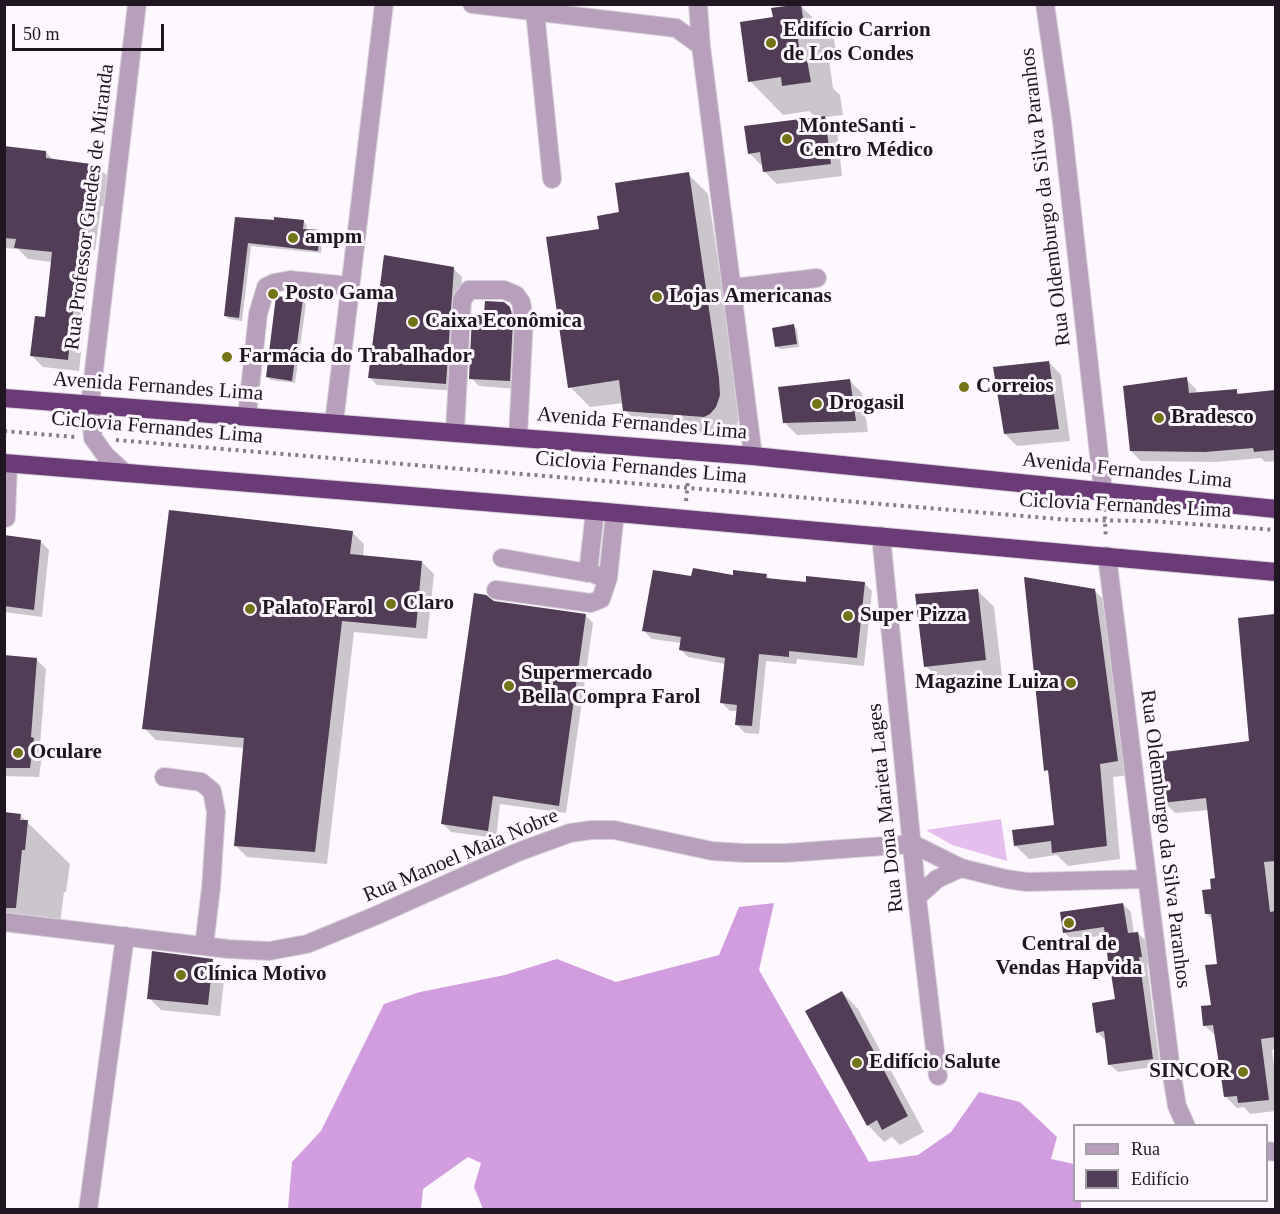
<!DOCTYPE html>
<meta charset="utf-8">
<style>
body{margin:0}
#map{position:relative;width:1280px;height:1214px;overflow:hidden;background:#fdf8fe;font-family:"Times New Roman",serif}
canvas{display:block}
.frame{position:absolute;inset:0;border:6px solid #1f1621;pointer-events:none}
.legend{position:absolute;left:1073px;top:1124px;width:195px;height:78px;box-sizing:border-box;background:#fdf8fe;border:2px solid #a49ea6;margin:0;padding:8px 10px;list-style:none;font-size:18px;color:#1f1621}
.legend li{display:flex;align-items:center;gap:12px;height:30px}
.legend b{width:30px;border:2px solid #a49ea6}
.scale{position:absolute;left:12px;top:24px;width:152px;height:27px;box-sizing:border-box;border:3px solid #1f1621;border-top:0;padding-left:8px;font-size:18px;line-height:21px;white-space:nowrap;color:#1f1621;-webkit-text-stroke:4px #fdf8fe;paint-order:stroke}
</style>
<div id="map">
<canvas width="1280" height="1214"></canvas>
<div class="frame"></div>
<ul class="legend">
<li><b style="height:8px;background:#b8a0bd"></b>Rua</li>
<li><b style="height:16px;background:#513d56"></b>Edifício</li>
</ul>
<div class="scale">50 m</div>
</div>
<script>
const context = document.querySelector('canvas').getContext('2d');
context.lineJoin = 'round';
function paint(path, color) { context.fillStyle = color; context.fill(path, 'evenodd'); }
const toPath = rows => new Path2D(rows.map(r => 'M' + r).join(''));
function strokePath(path, color, width, dash) { context.strokeStyle = color; context.lineWidth = width; context.lineCap = dash ? 'butt' : 'round'; context.setLineDash(dash || []); context.stroke(path); }
function label(font, color, halo, rows, align = 'center') {
  context.font = font + ' "Times New Roman",serif'; context.lineWidth = 6; context.setLineDash([]); context.textBaseline = 'middle'; context.strokeStyle = halo; context.fillStyle = color; for (const [text, x, y, turn = 0] of rows) {
    context.save(); context.translate(x, y); context.rotate((+turn || 0) * Math.PI / 180); context.textAlign = isNaN(turn) ? turn : align; if (halo) context.strokeText(text, 0, 0); context.fillText(text, 0, 0); context.restore();
  }
}
const green = toPath([
 [1001,819,1007,861,952,845,926,830]
]);
const forest = toPath([
 [774,903,759,970,869,1162,918,1155,951,1132,979,1092,1020,1102,1057,1137,1051,1159,1074,1164,1074,1200,1081,1201,1081,1209,483,1209,474,1187,481,1163,468,1157,423,1189,421,1209,288,1209,292,1162,321,1131,384,1004,420,992,505,975,557,959,616,982,719,955,739,907]
]);
const shadow = toPath([
 [801,6,834,39,837,58,829,59,833,88,840,95,843,115,825,117,837,130,842,176,777,184,765,172,764,165,761,165,749,153,817,118,809,111,783,115,750,81,775,18],
 [4,148,46,152,54,161,98,167,110,178,106,207,101,206,95,250,92,249,86,285,88,287,79,371,43,367,32,356,46,319,52,262,28,259,18,249,4,248],
 [688,174,708,194,739,399,740,416,736,428,730,434,725,436,645,431,625,410,624,403,590,407,570,387,601,230,620,214],
 [236,218,303,221,307,225,306,231,319,232,323,235,321,253,251,246,242,321,229,319,226,316],
 [454,269,462,277,454,391,377,385,369,377],
 [302,301,306,304,295,383,271,380,267,377],
 [509,308,518,316,517,389,479,386,471,378,485,317],
 [793,326,797,329,799,347,780,349,776,346],
 [1049,362,1061,375,1070,441,1017,446,1005,434],
 [1186,379,1196,389,1197,394,1236,391,1240,395,1276,392,1276,461,1265,462,1261,458,1216,462,1141,461,1131,451],
 [850,381,862,393,868,432,797,435,784,422],
 [352,532,364,544,363,557,422,562,434,574,427,639,354,632,327,864,247,857,235,845,244,748,156,740,144,728],
 [4,537,41,542,49,550,42,617,4,612],
 [766,575,771,580,807,584,864,583,872,591,864,666,797,659,796,664,766,661,759,734,745,733,737,725,738,711,730,711,722,703,725,664,688,657,680,649,681,643,652,639,644,631,693,578],
 [977,590,994,607,1002,676,942,683,926,666],
 [1094,590,1108,604,1131,775,1113,777,1120,859,1068,866,1057,855,1029,859,1015,845,1056,826,1050,774,1046,770],
 [494,603,585,615,593,623,566,813,500,804,496,838,451,832,443,824],
 [1276,616,1276,1049,1272,1050,1276,1081,1276,1111,1250,1114,1244,1107,1237,1108,1226,1097,1217,1037,1205,1026,1212,1007,1218,965,1213,920,1207,914,1217,880,1209,810,1175,813,1164,802,1251,742,1240,619],
 [4,657,36,659,46,669,40,745,43,748,39,777,4,776],
 [4,814,20,815,70,864,66,892,64,892,60,924,4,918],
 [1123,904,1131,912,1134,934,1138,933,1146,941,1150,964,1147,965,1160,1066,1118,1072,1110,1065,1105,1040,1097,1032,1117,1001,1106,935,1072,940,1064,932],
 [212,960,225,972,220,1016,161,1010,149,998],
 [842,992,858,1009,924,1132,900,1145,892,1137,884,1142,868,1125]
]);
const building = toPath([
 [801,4,804,25,796,26,801,61,807,60,811,82,782,86,781,77,748,82,740,22,773,17,771,8],
 [825,116,831,164,763,172,760,152,748,154,744,126],
 [4,146,46,151,46,158,99,165,94,196,90,195,84,239,80,238,75,274,77,274,68,360,30,356,35,316,45,317,52,252,14,248,16,239,4,238],
 [689,172,719,378,720,395,716,407,710,414,704,417,623,411,619,380,568,388,546,237,599,229,597,216,619,212,615,183],
 [235,217,274,220,274,217,304,220,303,229,320,230,318,251,248,243,239,318,224,316],
 [384,255,454,267,446,384,368,378],
 [276,296,303,299,292,381,266,377],
 [485,301,504,302,510,307,513,319,510,381,469,379,472,315,484,315],
 [794,324,797,344,775,347,772,328],
 [1049,361,1059,429,1004,434,993,367],
 [1187,377,1189,393,1237,389,1237,394,1275,390,1275,450,1254,452,1253,448,1205,452,1130,451,1123,386],
 [850,379,856,421,783,423,778,387],
 [169,510,353,531,350,554,422,561,416,628,342,621,315,852,234,846,244,738,142,729],
 [4,535,41,540,34,610,4,606],
 [693,568,733,575,733,570,767,574,766,578,806,582,806,576,865,582,857,658,789,651,789,657,759,654,752,726,735,725,737,705,720,703,725,658,679,650,681,637,642,631,653,570,691,576],
 [1024,577,1095,589,1118,761,1100,764,1107,846,1052,853,1051,841,1014,846,1012,830,1054,825,1048,770,1044,771],
 [978,589,986,660,924,667,915,594],
 [474,593,486,595,494,601,586,614,559,806,493,796,488,831,441,824],
 [1275,614,1275,861,1264,862,1270,912,1275,911,1275,1037,1261,1039,1269,1100,1238,1103,1237,1096,1224,1097,1213,1025,1203,1026,1201,1006,1211,1005,1205,965,1217,964,1211,914,1205,914,1202,890,1211,889,1210,879,1215,878,1206,798,1162,803,1157,753,1249,741,1238,618],
 [4,655,37,658,31,737,34,738,30,768,4,768],
 [4,812,21,814,20,820,28,820,25,850,22,850,16,908,4,908],
 [1123,903,1128,933,1138,932,1142,957,1139,957,1153,1059,1108,1065,1104,1031,1096,1033,1092,1003,1115,999,1109,961,1108,961,1104,927,1063,933,1060,912],
 [152,951,213,959,208,1005,147,999],
 [842,991,908,1116,882,1130,877,1120,867,1126,805,1011]
]);
const path = toPath([
 [4,431,75,437],
 [116,440,1071,520,1150,521,1276,530],
 [686,501,689,470],
 [1104,509,1106,538]
]);
const minor = toPath([
 [472,4,676,28,701,46],
 [698,4,701,46,753,456],
 [1045,4,1062,122,1103,491],
 [535,12,552,179],
 [732,288,817,278],
 [247,416,258,314,266,287,274,283,290,280,350,286],
 [334,423,384,4],
 [455,431,462,300,469,290,504,290,516,295,521,302,524,318,518,437],
 [125,473,106,456,93,438,90,404,137,4],
 [6,518,8,464],
 [881,536,917,897,938,1076],
 [1107,556,1171,1070,1177,1106,1186,1126],
 [502,558,588,573,595,511],
 [596,575,608,578,615,513],
 [496,590,591,603,601,599,608,578],
 [164,777,201,782,212,791,216,812,211,888,204,946],
 [917,897,937,879,961,868],
 [4,922,228,949,269,951,307,944,375,916,518,852,570,833,591,830,614,830,712,851,744,853,786,853,913,844,961,868,1006,879,1027,882,1147,879],
 [1266,1151,1276,1152],
 [88,1210,125,936]
]);
const highway = toPath([
 [4,398,753,456,1276,509],
 [4,463,595,511,1276,572]
]);
const markers = [
 [771,43,6,"#737318"],
 [787,139,6,"#737318"],
 [293,238,6,"#737318"],
 [273,294,6,"#737318"],
 [657,297,6,"#737318"],
 [413,322,6,"#737318"],
 [227,357,6,"#737318"],
 [964,387,6,"#737318"],
 [817,404,6,"#737318"],
 [1159,418,6,"#737318"],
 [391,604,6,"#737318"],
 [250,609,6,"#737318"],
 [848,616,6,"#737318"],
 [1071,683,6,"#737318"],
 [509,686,6,"#737318"],
 [18,753,6,"#737318"],
 [1069,923,6,"#737318"],
 [181,975,6,"#737318"],
 [857,1063,6,"#737318"],
 [1243,1072,6,"#737318"]
];
const poiNames = [
 ["Edifício Carrion",783,31],
 ["de Los Condes",783,55],
 ["MonteSanti -",799,127],
 ["Centro Médico",799,151],
 ["ampm",305,238],
 ["Posto Gama",285,294],
 ["Lojas Americanas",669,297],
 ["Caixa Econômica",425,322],
 ["Farmácia do Trabalhador",239,357],
 ["Correios",976,387],
 ["Drogasil",829,404],
 ["Bradesco",1171,418],
 ["Claro",403,604],
 ["Palato Farol",262,609],
 ["Super Pizza",860,616],
 ["Supermercado",521,674],
 ["Bella Compra Farol",521,698],
 ["Magazine Luiza",1059,683,"right"],
 ["Oculare",30,753],
 ["Central de",1069,945,"center"],
 ["Vendas Hapvida",1069,969,"center"],
 ["Clínica Motivo",193,975],
 ["Edifício Salute",869,1063],
 ["SINCOR",1231,1072,"right"]
];
const streetNames = [
 ["Rua Oldemburgo da Silva Paranhos",1046,197,-97],
 ["Rua Professor Guedes de Miranda",90,207,-83],
 ["Avenida Fernandes Lima",158,387,4],
 ["Avenida Fernandes Lima",642,424,5],
 ["Ciclovia Fernandes Lima",157,428,5],
 ["Ciclovia Fernandes Lima",641,468,5],
 ["Avenida Fernandes Lima",1127,471,6],
 ["Ciclovia Fernandes Lima",1125,506,3],
 ["Rua Dona Marieta Lages",886,808,-96],
 ["Rua Oldemburgo da Silva Paranhos",1165,839,83],
 ["Rua Manoel Maia Nobre",461,856,-23]
];
paint(green, '#e5beee');
paint(forest, '#d29ddf');
paint(shadow, '#0003');
paint(building, '#513d56');
strokePath(minor, '#d9d4db', 20);
strokePath(highway, '#d9d4db', 20);
strokePath(path, '#857e87', 4, [3, 4.5]);
strokePath(minor, '#b8a0bd', 18);
strokePath(highway, '#6a3b76', 18);
for (const [x, y, r, color] of markers) { const dot = new Path2D(); dot.arc(x, y, r, 0, 2 * Math.PI); context.fillStyle = color; context.fill(dot); strokePath(dot, '#fdf8fe', 2); }
label('bold 21px', '#1f1621', '#fdf8fe', poiNames, 'left');
label('21px', '#1f1621', '#fdf8fe', streetNames);
</script>
